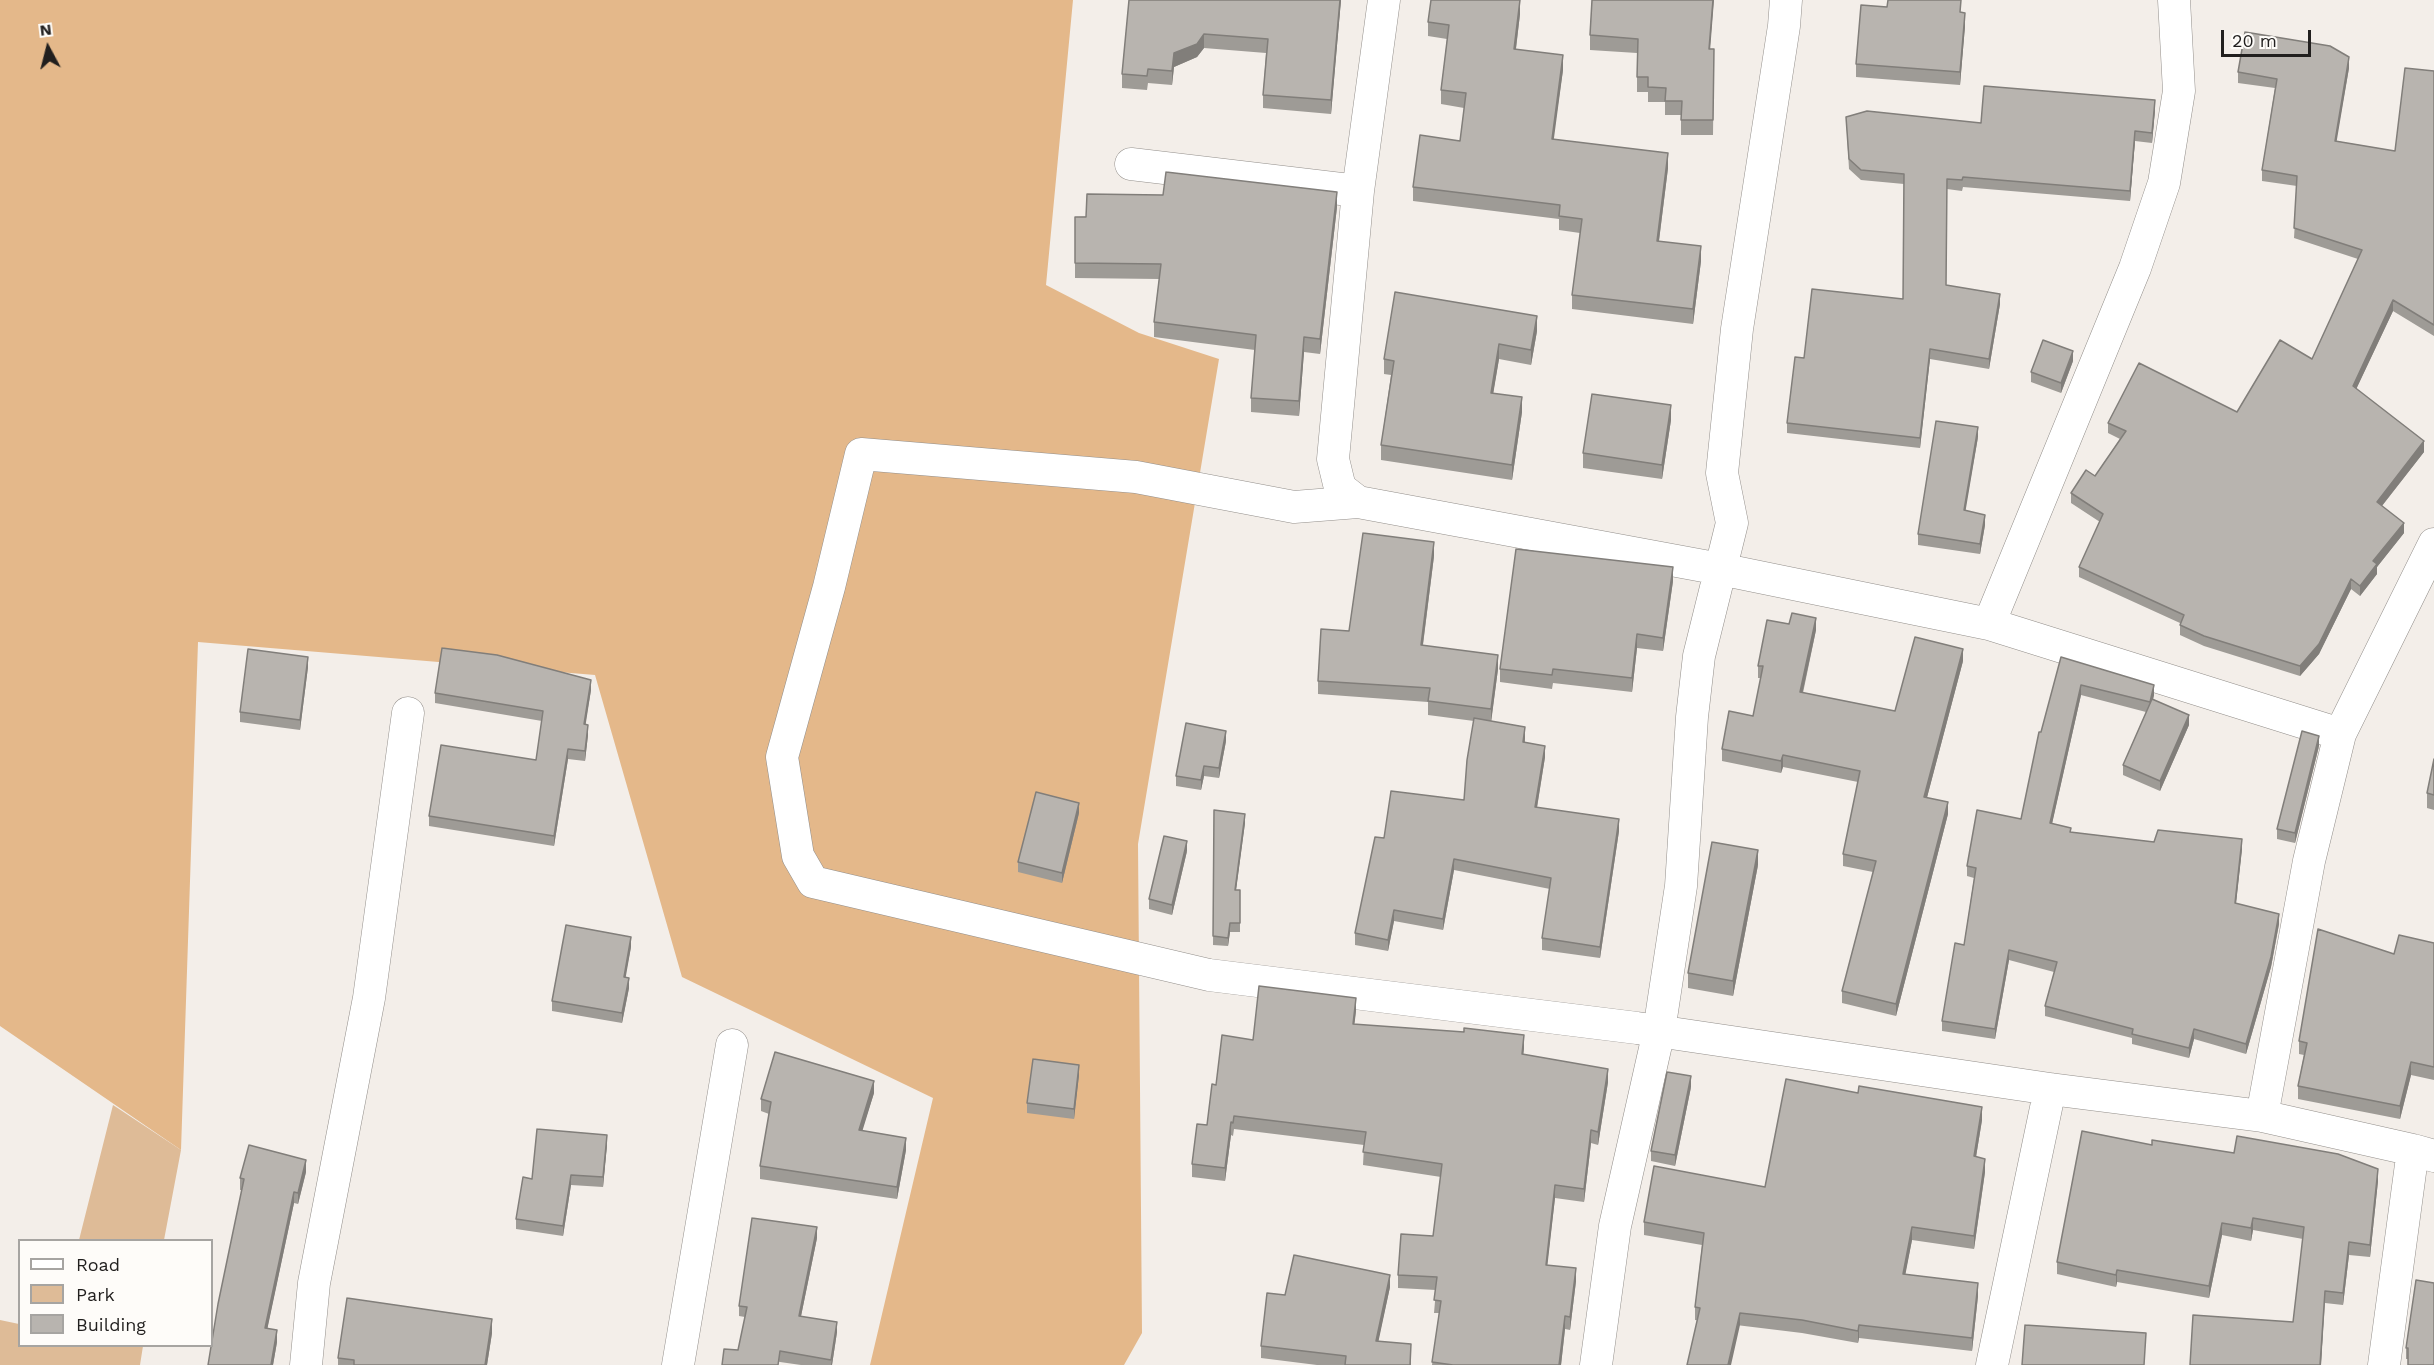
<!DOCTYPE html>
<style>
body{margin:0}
#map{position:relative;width:2434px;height:1365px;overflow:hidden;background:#f3eee9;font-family:"Work Sans",sans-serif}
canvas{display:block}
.legend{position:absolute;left:18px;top:1239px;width:195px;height:108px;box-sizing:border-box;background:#fefcf9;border:2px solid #a6a4a1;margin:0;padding:8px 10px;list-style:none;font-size:18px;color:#211f1e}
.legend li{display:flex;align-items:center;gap:12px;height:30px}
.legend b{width:30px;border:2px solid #a6a4a1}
.north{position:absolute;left:18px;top:18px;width:60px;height:60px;-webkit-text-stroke:4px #fefcf9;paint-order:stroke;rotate:353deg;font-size:16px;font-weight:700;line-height:24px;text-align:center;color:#211f1e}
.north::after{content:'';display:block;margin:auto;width:21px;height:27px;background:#211f1e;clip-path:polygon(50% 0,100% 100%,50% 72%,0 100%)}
.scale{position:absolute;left:2221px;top:30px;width:90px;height:27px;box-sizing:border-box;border:3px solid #211f1e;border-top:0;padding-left:8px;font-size:18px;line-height:21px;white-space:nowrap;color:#211f1e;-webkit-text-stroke:4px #fefcf9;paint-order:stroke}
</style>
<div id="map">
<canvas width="2434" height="1365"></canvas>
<ul class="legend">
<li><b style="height:8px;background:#fff"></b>Road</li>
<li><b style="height:16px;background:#debb97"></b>Park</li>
<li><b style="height:16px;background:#b8b4af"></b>Building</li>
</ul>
<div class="north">N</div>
<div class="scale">20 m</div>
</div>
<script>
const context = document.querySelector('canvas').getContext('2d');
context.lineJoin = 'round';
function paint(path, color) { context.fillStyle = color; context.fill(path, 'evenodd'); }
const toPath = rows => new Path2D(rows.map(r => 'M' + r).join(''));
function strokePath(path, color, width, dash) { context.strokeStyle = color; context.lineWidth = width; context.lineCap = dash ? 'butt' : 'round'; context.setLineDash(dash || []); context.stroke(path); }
const green = toPath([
 [113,1105,181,1150,164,1240,79,1240],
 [0,1320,19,1324,20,1346,143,1346,140,1365,0,1365]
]);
const forest = toPath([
 [0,0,1073,0,1046,285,1139,333,1219,359,1138,844,1142,1333,1124,1365,870,1365,933,1098,682,977,595,675,198,642,181,1150,0,1026]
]);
const street = toPath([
 [1384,0,1358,191,1333,459,1340,488,1358,502,1720,569,1989,624,2340,734],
 [1131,164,1358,191],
 [1358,502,1294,507,1136,477,861,454,829,587,782,757,798,856,813,882,1209,975,1637,1028,2050,1089,2262,1116,2413,1150,2434,1156],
 [1989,624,2135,268,2164,183,2179,91,2174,0],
 [2262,1116,2309,861,2340,734,2434,544],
 [306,1365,314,1283,369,998,408,713],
 [678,1365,732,1045],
 [1596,1365,1615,1226,1659,1031,1681,886,1692,717,1699,656,1732,523,1722,473,1737,329,1784,26,1786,0],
 [1992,1365,2050,1089],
 [2384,1365,2413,1150]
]);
const wall = toPath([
 [1129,0,1341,0,1331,114,1263,108,1263,95,1266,53,1204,48,1197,57,1174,67,1172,85,1148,83,1147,90,1122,88,1122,74],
 [1592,0,1710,49,1714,49,1713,135,1681,135,1681,115,1665,115,1665,102,1648,102,1648,92,1637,92,1637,53,1590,50,1590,35],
 [1961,12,1965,26,1960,85,1856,77,1856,64],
 [1520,14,1516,49,1563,70,1553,139,1668,168,1659,241,1701,261,1693,324,1572,309,1572,295,1580,233,1559,230,1559,219,1413,201,1413,187,1460,141,1464,108,1441,104,1441,90,1447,39,1428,36,1428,22],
 [2349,68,2336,141,2395,151,2434,71,2434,336,2393,311,2356,389,2424,452,2382,506,2404,533,2377,567,2377,574,2360,596,2351,589,2319,654,2300,676,2204,646,2180,635,2180,623,2079,577,2079,567,2100,522,2071,503,2071,493,2095,476,2120,439,2108,433,2108,423,2237,412,2312,359,2358,259,2294,238,2297,186,2262,181,2262,170,2275,88,2238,83,2238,72],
 [2155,110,2152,143,2135,141,2130,201,1963,187,1962,191,1947,189,1946,285,2000,304,1989,369,1930,359,1920,448,1787,433,1787,423,1903,299,1904,184,1861,180,1849,169,1846,117,1981,123],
 [1337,207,1320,354,1304,352,1299,416,1251,412,1251,398,1255,350,1154,337,1154,322,1159,279,1075,278,1075,217],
 [1537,331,1531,365,1499,359,1493,393,1522,412,1512,480,1381,460,1381,445,1391,375,1384,374,1384,359],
 [2073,361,2061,393,2031,382,2031,372],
 [1671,420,1662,479,1583,468,1583,453],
 [1978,437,1965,510,1985,525,1980,554,1918,545,1918,534],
 [1434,556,1423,645,1498,669,1491,721,1525,738,1525,743,1545,757,1537,808,1619,831,1600,958,1542,950,1542,938,1550,889,1454,870,1443,930,1394,921,1388,951,1355,945,1355,933,1384,838,1464,800,1474,721,1428,715,1428,702,1318,694,1318,681,1349,631],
 [1673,581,1663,651,1637,648,1632,692,1553,683,1552,689,1500,682,1500,669],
 [1789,624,1816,630,1803,693,1895,711,1963,661,1927,797,1948,814,1896,1016,1842,1003,1842,991,1873,872,1843,866,1843,854,1858,782,1783,767,1781,773,1722,761,1722,749,1753,716,1761,678,1758,678,1758,666],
 [2061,657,2154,695,2153,699,2189,725,2160,791,2123,775,2123,765,2146,712,2081,695,2052,823,2071,832,2154,842,2242,849,2236,903,2279,924,2271,967,2246,1054,2194,1039,2189,1058,2132,1044,2132,1038,2045,1016,2045,1006,2054,972,2009,960,1995,1039,1942,1031,1942,1021,1964,945,1974,878,1967,876,1967,866,2021,819],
 [308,667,300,730,240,722,240,712],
 [591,690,585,725,588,735,585,761,568,759,554,846,429,826,429,816,536,760,542,721,435,703,435,693],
 [1226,741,1219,778,1204,776,1201,790,1176,786,1176,776],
 [2319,746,2295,843,2277,839,2277,829],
 [2434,759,2434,810,2427,808,2427,793],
 [1214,810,1245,823,1236,890,1240,890,1240,932,1230,932,1228,946,1213,945],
 [1079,813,1062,883,1018,872,1018,862],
 [1187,851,1172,915,1149,909,1149,899],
 [1758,865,1733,996,1688,988,1688,973],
 [2434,943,2434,1080,2411,1075,2400,1119,2298,1099,2298,1086,2304,1055,2299,1054,2299,1041,2394,954],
 [631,947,625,977,629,988,622,1023,552,1011,552,1001],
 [1356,1011,1354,1024,1524,1048,1523,1055,1608,1082,1598,1145,1591,1143,1584,1202,1555,1198,1547,1265,1576,1281,1570,1330,1565,1329,1561,1365,1432,1365,1439,1313,1434,1313,1436,1290,1398,1288,1398,1275,1433,1236,1441,1177,1363,1165,1364,1145,1234,1129,1233,1136,1231,1135,1225,1181,1192,1177,1192,1164,1207,1125,1216,1085,1253,1040],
 [1079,1075,1074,1119,1027,1113,1027,1103],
 [1691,1087,1675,1166,1651,1161,1651,1151],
 [874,1093,862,1130,906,1150,897,1199,760,1179,760,1166,769,1114,761,1111,761,1099],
 [1858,1093,1982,1120,1976,1157,1985,1172,1974,1249,1912,1240,1905,1274,1978,1296,1972,1351,1859,1338,1858,1343,1802,1333,1695,1320,1695,1307,1702,1245,1644,1235,1644,1222,1765,1187],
 [607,1145,603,1187,571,1185,563,1236,516,1229,516,1219,532,1179],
 [2152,1145,2378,1181,2370,1257,2349,1255,2343,1305,2325,1303,2321,1365,2190,1365,2293,1322,2303,1239,2253,1230,2251,1241,2222,1235,2209,1298,2117,1282,2116,1287,2057,1274,2057,1262],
 [306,1172,298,1204,294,1203,267,1329,277,1342,273,1365,242,1190,240,1190,240,1178],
 [817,1238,801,1316,837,1332,832,1365,801,1365,780,1362,738,1350,745,1317,739,1316,739,1306],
 [2416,1280,2408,1359,2406,1359,2406,1348],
 [1390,1287,1378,1341,1411,1356,1411,1365,1317,1365,1261,1358,1261,1346,1285,1295],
 [492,1333,487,1365,338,1365,338,1358]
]);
const shadedWall = toPath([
 [1340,0,1341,0,1331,114,1331,100],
 [1520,0,1520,14,1514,64,1514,49],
 [1713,0,1714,0,1709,64,1709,49],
 [1965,13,1965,26,1960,85,1960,72],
 [1204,34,1204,48,1197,57,1174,67,1172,85,1172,71,1174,53],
 [1563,55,1563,70,1552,153,1552,139],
 [2349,57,2349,68,2335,151,2335,141],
 [2155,100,2155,110,2152,143,2152,133],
 [2135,131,2135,141,2130,201,2130,191],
 [1668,153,1668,168,1657,256,1657,241],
 [1337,192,1337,207,1320,354,1320,339],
 [1701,246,1701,261,1693,324,1693,309],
 [2000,294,2000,304,1989,369,1989,359],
 [2393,300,2393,311,2353,396,2353,386],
 [1537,316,1537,331,1531,365,1531,350],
 [1304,337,1304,352,1299,416,1299,401],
 [1499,344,1499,359,1491,407,1491,393],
 [1930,349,1930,359,1920,448,1920,438],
 [2073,351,2073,361,2061,393,2061,383],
 [1522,397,1522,412,1512,480,1512,465],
 [1671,405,1671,420,1662,479,1662,465],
 [1978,427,1978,437,1964,520,1964,510],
 [2424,441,2424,452,2377,512,2377,502],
 [1985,515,1985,525,1980,554,1980,544],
 [2404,523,2404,533,2377,567,2377,574,2360,596,2360,586,2373,561],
 [1434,542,1434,556,1421,659,1421,645],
 [1673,567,1673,581,1663,651,1663,638],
 [2351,579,2351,589,2319,654,2300,676,2300,666],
 [1816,618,1816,630,1800,704,1800,692],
 [1637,634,1637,648,1632,692,1632,678],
 [1963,649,1963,661,1924,809,1924,797],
 [1498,655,1498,669,1491,723,1491,709],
 [308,657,308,667,300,730,300,720],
 [591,680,591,690,584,735,584,724],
 [2081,685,2081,695,2050,833,2050,823],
 [2154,685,2154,695,2150,712,2150,702],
 [2189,715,2189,725,2160,791,2160,781],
 [588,725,588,735,585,761,585,751],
 [1525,727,1525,738,1523,754,1523,742],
 [1226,731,1226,741,1219,778,1219,768],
 [2319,736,2319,746,2295,843,2295,833],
 [1545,746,1545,757,1535,819,1535,807],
 [568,749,568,759,554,846,554,836],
 [1783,755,1783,767,1781,773,1781,761],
 [1204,766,1204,776,1201,790,1201,780],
 [1948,802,1948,814,1896,1016,1896,1004],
 [1079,803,1079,813,1062,883,1062,873],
 [1245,814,1245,823,1235,898,1235,890],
 [1619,819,1619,831,1600,958,1600,947],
 [2242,839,2242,849,2235,913,2235,903],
 [1187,841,1187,851,1172,915,1172,905],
 [1758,850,1758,865,1733,996,1733,981],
 [1454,859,1454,870,1443,930,1443,919],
 [1394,910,1394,921,1388,951,1388,940],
 [2279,914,2279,924,2271,967,2246,1054,2246,1044],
 [1230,923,1230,932,1228,946,1228,938],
 [631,937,631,947,624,987,624,977],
 [2009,950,2009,960,1995,1039,1995,1029],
 [629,978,629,988,622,1023,622,1013],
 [1356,998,1356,1011,1353,1037,1353,1024],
 [2194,1029,2194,1039,2189,1058,2189,1048],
 [1524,1035,1524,1048,1522,1067,1522,1054],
 [2411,1062,2411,1075,2400,1119,2400,1106],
 [1079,1065,1079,1075,1074,1119,1074,1109],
 [1608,1069,1608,1082,1598,1145,1598,1132],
 [1691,1076,1691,1087,1675,1166,1675,1155],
 [874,1081,874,1093,859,1142,859,1130],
 [1982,1107,1982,1120,1974,1169,1974,1156],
 [1231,1122,1231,1135,1225,1181,1225,1168],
 [1591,1130,1591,1143,1584,1202,1584,1189],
 [607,1135,607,1145,603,1187,603,1177],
 [906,1138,906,1150,897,1199,897,1187],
 [1985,1159,1985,1172,1974,1249,1974,1236],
 [306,1160,306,1172,298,1204,298,1193],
 [2378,1169,2378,1181,2370,1257,2370,1245],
 [571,1175,571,1185,563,1236,563,1226],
 [1555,1185,1555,1198,1546,1278,1546,1265],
 [294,1192,294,1203,265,1340,265,1328],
 [2253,1218,2253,1230,2251,1241,2251,1228],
 [2222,1223,2222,1235,2209,1298,2209,1286],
 [817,1227,817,1238,799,1326,799,1316],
 [1912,1227,1912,1240,1903,1287,1903,1274],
 [2349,1242,2349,1255,2343,1305,2343,1293],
 [1576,1268,1576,1281,1570,1330,1570,1317],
 [2117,1270,2117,1282,2116,1287,2116,1275],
 [1390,1275,1390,1287,1376,1353,1376,1341],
 [1978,1283,1978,1296,1972,1351,1972,1338],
 [2325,1291,2321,1365,2320,1365],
 [1740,1313,1740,1325,1731,1365,1728,1365],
 [1565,1316,1565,1329,1561,1365,1559,1365],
 [492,1319,492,1333,487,1365,485,1365],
 [837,1322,837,1332,832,1365,831,1365],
 [1859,1325,1859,1338,1858,1343,1858,1331],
 [277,1330,277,1342,273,1365,271,1365]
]);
const building = toPath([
 [1129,0,1340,0,1331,100,1263,95,1268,39,1204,34,1197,44,1174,53,1172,71,1148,69,1147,76,1122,74,1129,0],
 [1431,0,1520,0,1514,49,1563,55,1552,139,1668,153,1657,241,1701,246,1693,309,1572,295,1582,219,1559,216,1560,205,1413,187,1420,135,1460,141,1466,93,1441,90,1449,25,1428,22,1431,0],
 [1592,0,1713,0,1709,49,1714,49,1713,120,1681,120,1682,101,1665,101,1666,88,1648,87,1648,77,1637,77,1638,39,1590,35,1592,0],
 [1888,0,1961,0,1960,12,1965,13,1960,72,1856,64,1861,5,1887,7,1888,0],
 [2245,32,2330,46,2349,57,2335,141,2395,151,2405,68,2434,71,2434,325,2393,300,2353,386,2424,441,2377,502,2404,523,2373,561,2377,564,2360,586,2351,579,2319,644,2300,666,2204,636,2180,625,2184,615,2079,567,2103,514,2071,493,2086,470,2095,476,2126,431,2108,423,2139,363,2237,412,2280,340,2312,359,2362,250,2294,228,2297,176,2262,170,2277,79,2238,72,2245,32],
 [1984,86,2155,100,2152,133,2135,131,2130,191,1963,177,1962,180,1947,179,1946,285,2000,294,1989,359,1930,349,1920,438,1787,423,1795,357,1804,358,1812,289,1903,299,1904,174,1861,170,1849,159,1846,117,1867,111,1981,123,1984,86],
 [1166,172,1337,192,1320,339,1304,337,1299,401,1251,398,1256,335,1154,322,1161,264,1075,263,1075,217,1086,217,1087,194,1163,195,1166,172],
 [1395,292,1537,316,1531,350,1499,344,1491,393,1522,397,1512,465,1381,445,1394,361,1384,359,1395,292],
 [2043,340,2073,351,2061,383,2031,372,2043,340],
 [1592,394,1671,405,1662,465,1583,453,1592,394],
 [1936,421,1978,427,1964,510,1985,515,1980,544,1918,534,1936,421],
 [1363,533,1434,542,1421,645,1498,655,1491,709,1428,701,1430,688,1318,681,1321,629,1349,631,1363,533],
 [1516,549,1673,567,1663,638,1637,634,1632,678,1553,669,1552,675,1500,669,1516,549],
 [1792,613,1816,618,1800,692,1895,711,1915,637,1963,649,1924,797,1948,802,1896,1004,1842,991,1876,861,1843,854,1860,771,1783,755,1781,761,1722,749,1729,711,1753,716,1763,666,1758,666,1767,620,1789,624,1792,613],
 [442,648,497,655,591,680,584,724,588,725,585,751,568,749,554,836,429,816,441,745,536,760,543,711,435,693,442,648],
 [248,649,308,657,300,720,240,712,248,649],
 [2061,657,2154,685,2150,702,2081,685,2050,823,2071,828,2070,832,2154,842,2158,830,2242,839,2235,903,2279,914,2271,957,2246,1044,2194,1029,2189,1048,2132,1034,2133,1029,2045,1006,2057,962,2009,950,1995,1029,1942,1021,1955,943,1964,945,1976,868,1967,866,1977,810,2021,819,2039,732,2041,732,2061,657],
 [2152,699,2189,715,2160,781,2123,765,2152,699],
 [1474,718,1525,727,1523,742,1545,746,1535,807,1619,819,1600,947,1542,938,1551,878,1454,859,1443,919,1394,910,1388,940,1355,933,1375,837,1384,838,1391,791,1464,800,1467,760,1474,718],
 [1186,723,1226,731,1219,768,1204,766,1201,780,1176,776,1186,723],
 [2302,731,2319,736,2295,833,2277,829,2302,731],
 [2434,759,2434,795,2427,793,2434,759],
 [1036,792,1079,803,1062,873,1018,862,1036,792],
 [1214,810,1245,814,1235,890,1240,890,1240,923,1230,923,1228,938,1213,936,1214,810],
 [1164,836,1187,841,1172,905,1149,899,1164,836],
 [1712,842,1758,850,1733,981,1688,973,1712,842],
 [566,925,631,937,624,977,629,978,622,1013,552,1001,566,925],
 [2318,929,2394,954,2399,935,2434,943,2434,1067,2411,1062,2400,1106,2298,1086,2307,1043,2299,1041,2318,929],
 [1259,986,1356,998,1353,1024,1464,1032,1464,1028,1524,1035,1522,1054,1608,1069,1598,1132,1591,1130,1584,1189,1555,1185,1546,1265,1576,1268,1570,1317,1565,1316,1559,1365,1453,1365,1432,1362,1441,1301,1434,1300,1437,1277,1398,1275,1401,1234,1433,1236,1442,1164,1363,1152,1366,1132,1234,1116,1233,1123,1231,1122,1225,1168,1192,1164,1197,1124,1207,1125,1212,1084,1216,1085,1222,1035,1253,1040,1259,986],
 [775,1052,874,1081,859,1130,906,1138,897,1187,760,1166,771,1102,761,1099,775,1052],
 [1033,1059,1079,1065,1074,1109,1027,1103,1033,1059],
 [1667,1072,1691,1076,1675,1155,1651,1151,1667,1072],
 [1786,1079,1858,1093,1859,1086,1982,1107,1974,1156,1985,1159,1974,1236,1912,1227,1903,1274,1978,1283,1972,1338,1859,1325,1858,1331,1802,1320,1740,1313,1728,1365,1687,1365,1700,1308,1695,1307,1704,1233,1644,1222,1654,1166,1765,1187,1786,1079],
 [537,1129,607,1135,603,1177,571,1175,563,1226,516,1219,523,1177,532,1179,537,1129],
 [2082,1131,2152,1145,2152,1140,2234,1153,2237,1136,2338,1154,2378,1169,2370,1245,2349,1242,2343,1293,2325,1291,2320,1365,2190,1365,2193,1315,2293,1322,2304,1227,2253,1218,2251,1228,2222,1223,2209,1286,2117,1270,2116,1275,2057,1262,2082,1131],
 [249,1145,306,1160,298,1193,294,1192,265,1328,277,1330,271,1365,208,1365,218,1304,244,1179,240,1178,249,1145],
 [752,1218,817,1227,799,1316,837,1322,831,1360,780,1351,778,1365,722,1365,724,1349,738,1350,747,1307,739,1306,752,1218],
 [1294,1255,1390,1275,1376,1341,1411,1344,1410,1365,1345,1365,1346,1356,1261,1346,1267,1293,1285,1295,1294,1255],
 [2416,1280,2434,1283,2434,1365,2408,1365,2408,1348,2406,1348,2416,1280],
 [347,1298,492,1319,485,1365,354,1365,354,1360,338,1358,347,1298],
 [2025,1325,2146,1333,2144,1365,2022,1365,2025,1325]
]);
paint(green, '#debb97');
paint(forest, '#e4b88a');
strokePath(street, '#938f8b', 33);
strokePath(street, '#fff', 32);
paint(wall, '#9e9b96');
paint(shadedWall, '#817e7a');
paint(building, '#b8b4af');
strokePath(building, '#817e7a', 1.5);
</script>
